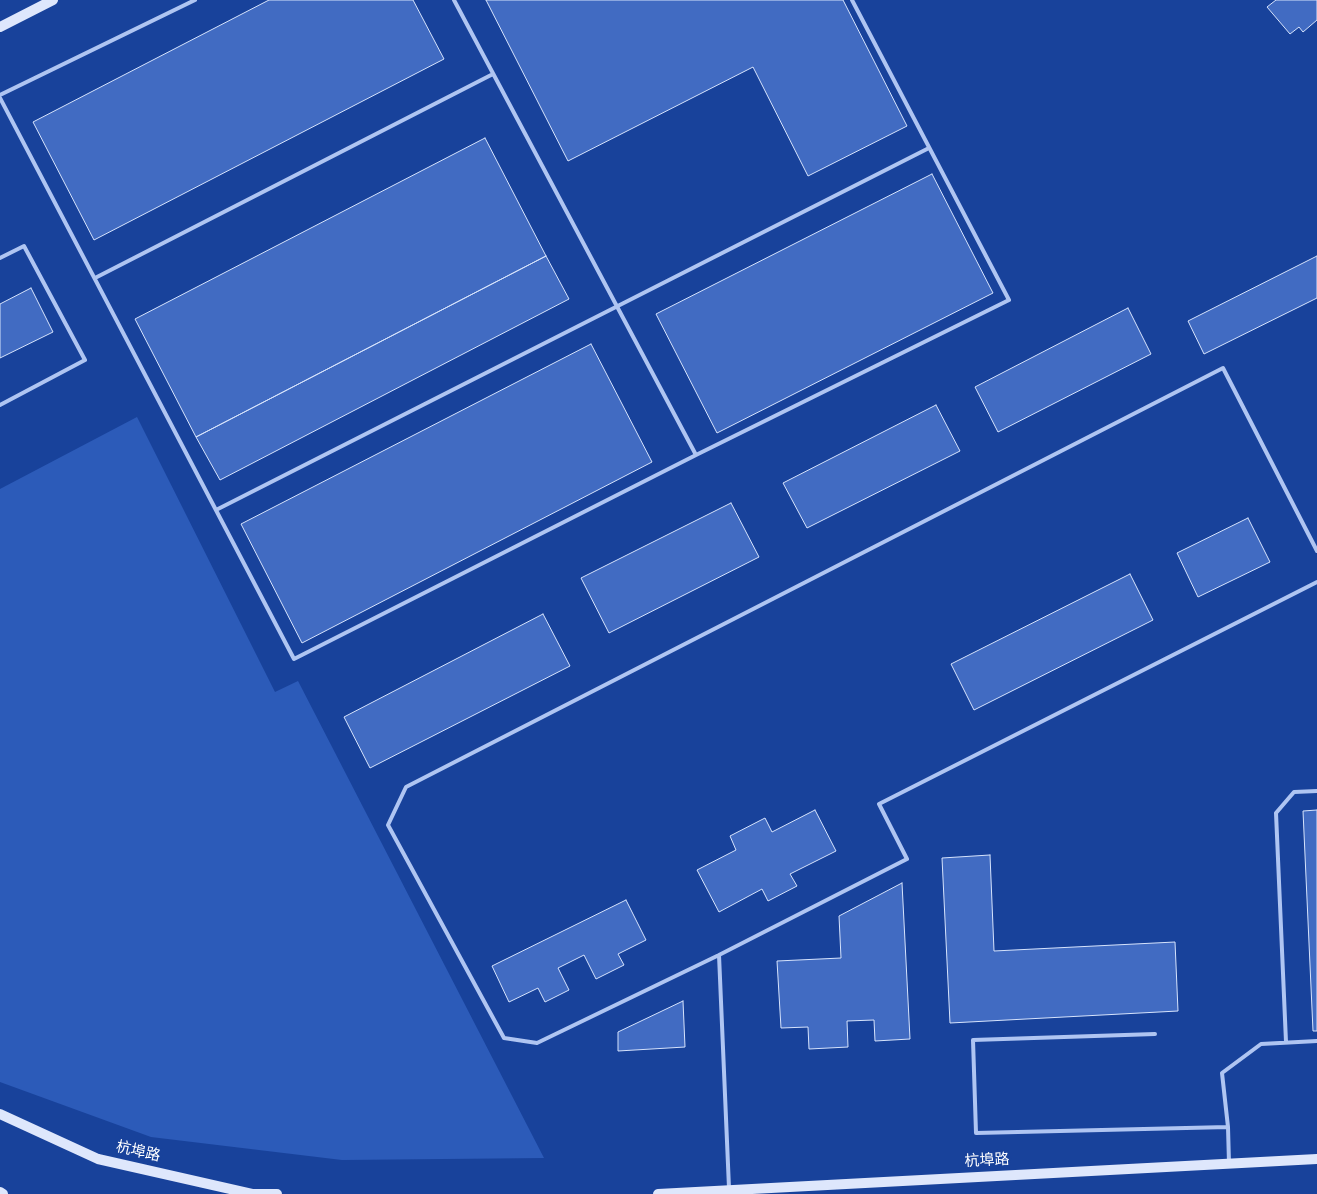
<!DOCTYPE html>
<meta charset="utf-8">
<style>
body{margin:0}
canvas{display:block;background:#18429b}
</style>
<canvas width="1317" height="1194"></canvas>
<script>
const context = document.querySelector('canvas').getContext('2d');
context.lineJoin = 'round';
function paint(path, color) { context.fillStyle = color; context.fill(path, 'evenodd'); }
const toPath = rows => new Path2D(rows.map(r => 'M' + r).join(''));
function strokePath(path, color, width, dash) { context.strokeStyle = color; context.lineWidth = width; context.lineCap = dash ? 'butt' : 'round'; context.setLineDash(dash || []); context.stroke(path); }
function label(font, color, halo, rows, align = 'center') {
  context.font = font + ' "DM Sans","Noto Sans SC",sans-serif'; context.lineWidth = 5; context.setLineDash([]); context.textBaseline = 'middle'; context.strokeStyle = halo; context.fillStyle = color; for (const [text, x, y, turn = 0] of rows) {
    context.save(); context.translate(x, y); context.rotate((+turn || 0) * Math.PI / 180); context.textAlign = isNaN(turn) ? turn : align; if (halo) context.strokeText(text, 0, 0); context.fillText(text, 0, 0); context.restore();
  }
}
const green = toPath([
 [137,417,275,692,298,681,544,1158,342,1160,151,1137,0,1082,0,489]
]);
const building = toPath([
 [269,0,413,0,444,59,94,240,33,122,269,0],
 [486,0,843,0,907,126,808,176,753,67,568,161,486,0],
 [1276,0,1317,0,1317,20,1303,32,1299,27,1290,34,1267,7,1276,0],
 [485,138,546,256,196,437,135,319,485,138],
 [932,174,993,293,717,433,656,314,932,174],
 [546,256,569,299,220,480,196,437,546,256],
 [1317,256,1317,298,1204,354,1188,321,1317,256],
 [31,288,53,332,0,358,0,304,31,288],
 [1128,308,1151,354,998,432,975,387,1128,308],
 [591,344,652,462,302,643,241,524,591,344],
 [936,405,960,451,807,528,783,483,936,405],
 [731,503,759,557,609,633,581,578,731,503],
 [1248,518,1270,562,1198,597,1177,553,1248,518],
 [1130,574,1153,620,974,710,951,664,1130,574],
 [543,614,570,666,370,768,344,717,543,614],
 [815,810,836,851,790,874,797,886,768,901,762,889,719,912,697,870,736,850,730,836,765,818,772,832,815,810],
 [1317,810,1317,1031,1313,1031,1303,811,1317,810],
 [990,855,994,951,1175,942,1178,1011,950,1023,942,858,990,855],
 [902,883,910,1039,875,1041,874,1020,847,1021,848,1047,809,1049,808,1027,781,1028,777,961,841,958,839,916,902,883],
 [626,900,646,940,618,954,624,965,596,979,584,955,558,968,569,990,545,1002,538,988,509,1002,492,966,626,900],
 [683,1001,685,1047,618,1051,618,1032,683,1001]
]);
const lane = toPath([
 [454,0,696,455],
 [0,95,195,0],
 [0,98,294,659,696,455,1009,300,852,0],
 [0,258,24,246,85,360,0,405],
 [95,278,493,74],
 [216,510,929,148],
 [1317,551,1223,368,406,787,388,825,504,1038,537,1043,719,955,907,859,879,804,1317,582],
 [719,955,729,1188],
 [1155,1034,973,1040,976,1133,1228,1127,1229,1163],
 [1286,1042,1276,813,1294,792,1317,791],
 [1228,1127,1222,1073,1261,1044,1317,1041]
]);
const secondary = toPath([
 [0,27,53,0],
 [0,1114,98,1159,252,1194,277,1194],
 [0,1192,3,1194],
 [658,1194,1317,1159]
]);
const streetNames = [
 ["杭埠路",138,1152,13],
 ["杭埠路",987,1161,-3]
];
paint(green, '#2c5bb9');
paint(building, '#416bc2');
strokePath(building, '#d6e3fc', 1);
strokePath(lane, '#afc5f2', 4);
strokePath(secondary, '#dee7fc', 10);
label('15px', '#fff', '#18429b', streetNames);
</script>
